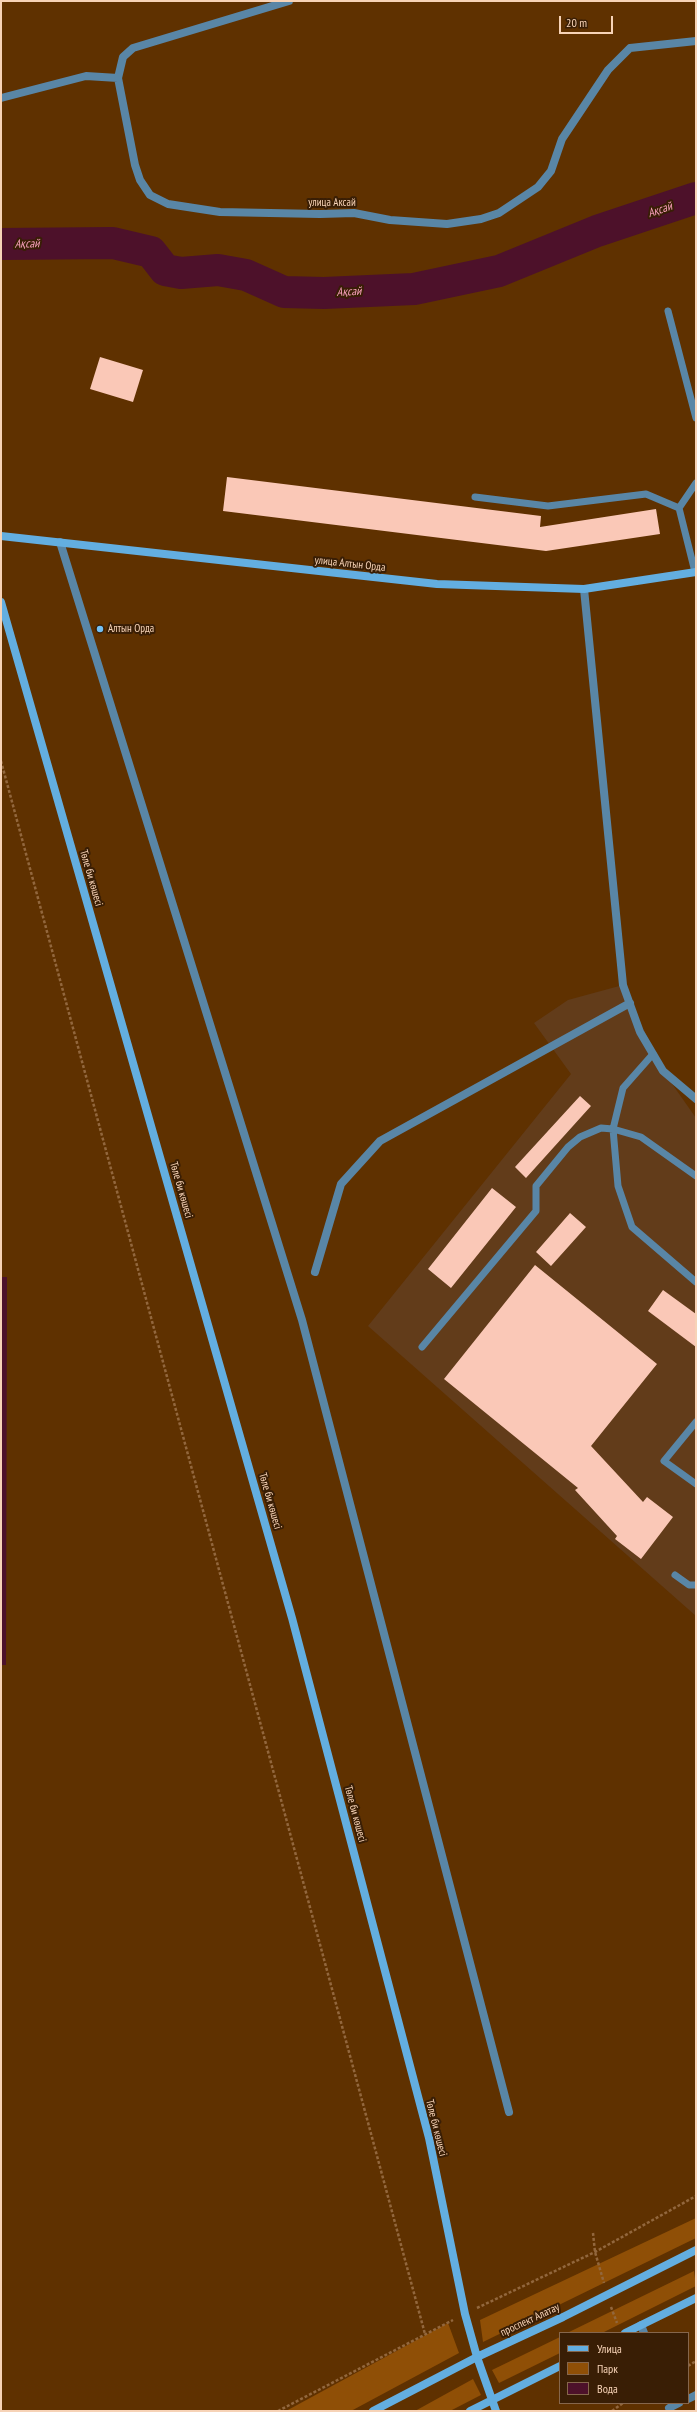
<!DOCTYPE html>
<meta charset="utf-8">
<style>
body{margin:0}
#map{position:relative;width:697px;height:2412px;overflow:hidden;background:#5f3100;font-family:"PT Sans Narrow",sans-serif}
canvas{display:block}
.frame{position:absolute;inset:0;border:2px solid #f7d3b7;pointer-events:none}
.legend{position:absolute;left:559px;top:2332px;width:130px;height:72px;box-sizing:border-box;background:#391e05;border:1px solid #85664c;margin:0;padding:5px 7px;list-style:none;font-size:12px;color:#f7d3b7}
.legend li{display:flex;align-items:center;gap:8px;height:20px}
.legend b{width:20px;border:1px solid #85664c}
.scale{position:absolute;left:559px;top:16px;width:54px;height:18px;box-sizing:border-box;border:2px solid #f7d3b7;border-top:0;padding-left:5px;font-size:12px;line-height:14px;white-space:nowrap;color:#f7d3b7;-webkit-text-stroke:3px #391e05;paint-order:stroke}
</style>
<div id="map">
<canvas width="697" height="2412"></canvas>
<div class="frame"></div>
<ul class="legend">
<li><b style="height:5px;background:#63aee0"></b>Улица</li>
<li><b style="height:11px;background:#8f4f06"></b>Парк</li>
<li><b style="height:11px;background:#4d112a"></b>Вода</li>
</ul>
<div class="scale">20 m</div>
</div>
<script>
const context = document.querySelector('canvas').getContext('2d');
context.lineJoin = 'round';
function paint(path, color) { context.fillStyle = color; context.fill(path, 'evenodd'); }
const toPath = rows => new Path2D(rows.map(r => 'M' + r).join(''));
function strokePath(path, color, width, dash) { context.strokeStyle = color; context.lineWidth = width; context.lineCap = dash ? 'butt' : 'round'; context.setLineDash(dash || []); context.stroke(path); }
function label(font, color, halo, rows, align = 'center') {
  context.font = font + ' "PT Sans Narrow",sans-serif'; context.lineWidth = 4; context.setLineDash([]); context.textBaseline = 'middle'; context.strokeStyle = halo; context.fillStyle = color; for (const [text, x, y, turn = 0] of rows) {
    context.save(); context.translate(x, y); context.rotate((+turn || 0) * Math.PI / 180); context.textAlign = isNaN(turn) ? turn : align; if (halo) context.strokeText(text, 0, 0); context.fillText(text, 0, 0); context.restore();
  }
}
const built = toPath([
 [623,985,663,1071,696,1118,696,1616,368,1326,571,1074,534,1023,568,1000]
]);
const green = toPath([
 [696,2218,696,2238,483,2342,480,2320],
 [694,2271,696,2286,602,2333,567,2333],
 [448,2323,459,2353,351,2411,286,2411],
 [560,2337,560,2353,499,2383,492,2370],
 [473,2379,481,2395,450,2411,415,2411]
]);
const water = toPath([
 [1,1277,7,1277,6,1665,1,1665]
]);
const river = toPath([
 [1,244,113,243,151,252,165,270,181,273,218,270,246,275,284,292,324,293,414,289,499,271,597,231,696,198]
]);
const building = toPath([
 [100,357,143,370,133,402,90,389],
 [227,477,541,516,540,527,656,509,660,534,546,551,223,511],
 [580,1096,591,1106,526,1178,515,1167],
 [492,1188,516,1207,451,1288,428,1269],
 [570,1213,586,1227,551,1266,536,1252],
 [535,1265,657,1364,591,1446,643,1502,647,1497,673,1517,641,1559,615,1539,617,1536,575,1490,578,1488,444,1379],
 [663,1290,696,1314,696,1347,648,1311]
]);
const path = toPath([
 [1,761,425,2334],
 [593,2233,595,2252,604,2283],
 [611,2307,617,2323],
 [477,2308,595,2252,696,2196],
 [688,2366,696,2361],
 [278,2411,453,2320],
 [612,2411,623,2403]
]);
const service = toPath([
 [668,311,696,418],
 [475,497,548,506,646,494,679,508],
 [695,572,679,508,696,483],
 [653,1054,623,1088,613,1129,618,1186,632,1227,696,1282],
 [422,1347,536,1211,536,1186,568,1147,580,1137,601,1128,613,1129,641,1137,696,1176],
 [696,1422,664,1461,696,1484],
 [675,1575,689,1585,696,1585]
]);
const minor = toPath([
 [118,78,123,57,133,48,289,1],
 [1,98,86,76,118,78,135,165,140,180,150,195,168,204,220,212,320,214,354,213,390,220,447,224,481,219,499,213,538,187,551,171,562,139,608,70,630,48,696,41],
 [60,542,302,1320,509,2112],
 [584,589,623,985,640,1032,663,1071,696,1099],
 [315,1272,341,1184,380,1141,630,1003],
 [641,2325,644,2333],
 [688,2399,696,2395],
 [669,2408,679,2403]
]);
const secondary = toPath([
 [1,536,437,584,584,589,696,572],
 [1,602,292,1618,429,2138,465,2314,477,2357,496,2411],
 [625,2333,696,2298],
 [373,2411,477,2357,563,2317,696,2250],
 [470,2411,560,2366]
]);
const markers = [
 [100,629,4,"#73c1f5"]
];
const streetNames = [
 ["улица Аксай",332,203],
 ["улица Алтын Орда",350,564,6],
 ["Төле би көшесі",91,878,74],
 ["Төле би көшесі",181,1190,74],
 ["Төле би көшесі",270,1501,74],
 ["Төле би көшесі",355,1814,75],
 ["Төле би көшесі",436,2128,76],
 ["проспект Алатау",530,2320,-25]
];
const poiNames = [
 ["Алтын Орда",108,629]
];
const waterNames = [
 ["Ақсай",660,210,-19],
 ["Ақсай",27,244,-1],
 ["Ақсай",349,292,-3]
];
paint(built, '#623c1a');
paint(green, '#8f4f06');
paint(water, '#4d112a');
strokePath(river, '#4d112a', 32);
paint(building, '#fac8b7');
strokePath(path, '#92673d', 2.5, [3, 2]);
strokePath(service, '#5986a6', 7);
strokePath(minor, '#5986a6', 8);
strokePath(secondary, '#63aee0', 8);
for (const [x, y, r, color] of markers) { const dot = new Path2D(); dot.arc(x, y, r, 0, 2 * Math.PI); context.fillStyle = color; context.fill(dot); strokePath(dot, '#391e05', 1.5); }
label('11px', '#f7d3b7', '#391e05', streetNames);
label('11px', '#f7d3b7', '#391e05', poiNames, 'left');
label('italic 12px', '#faa1bd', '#391e05', waterNames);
</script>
